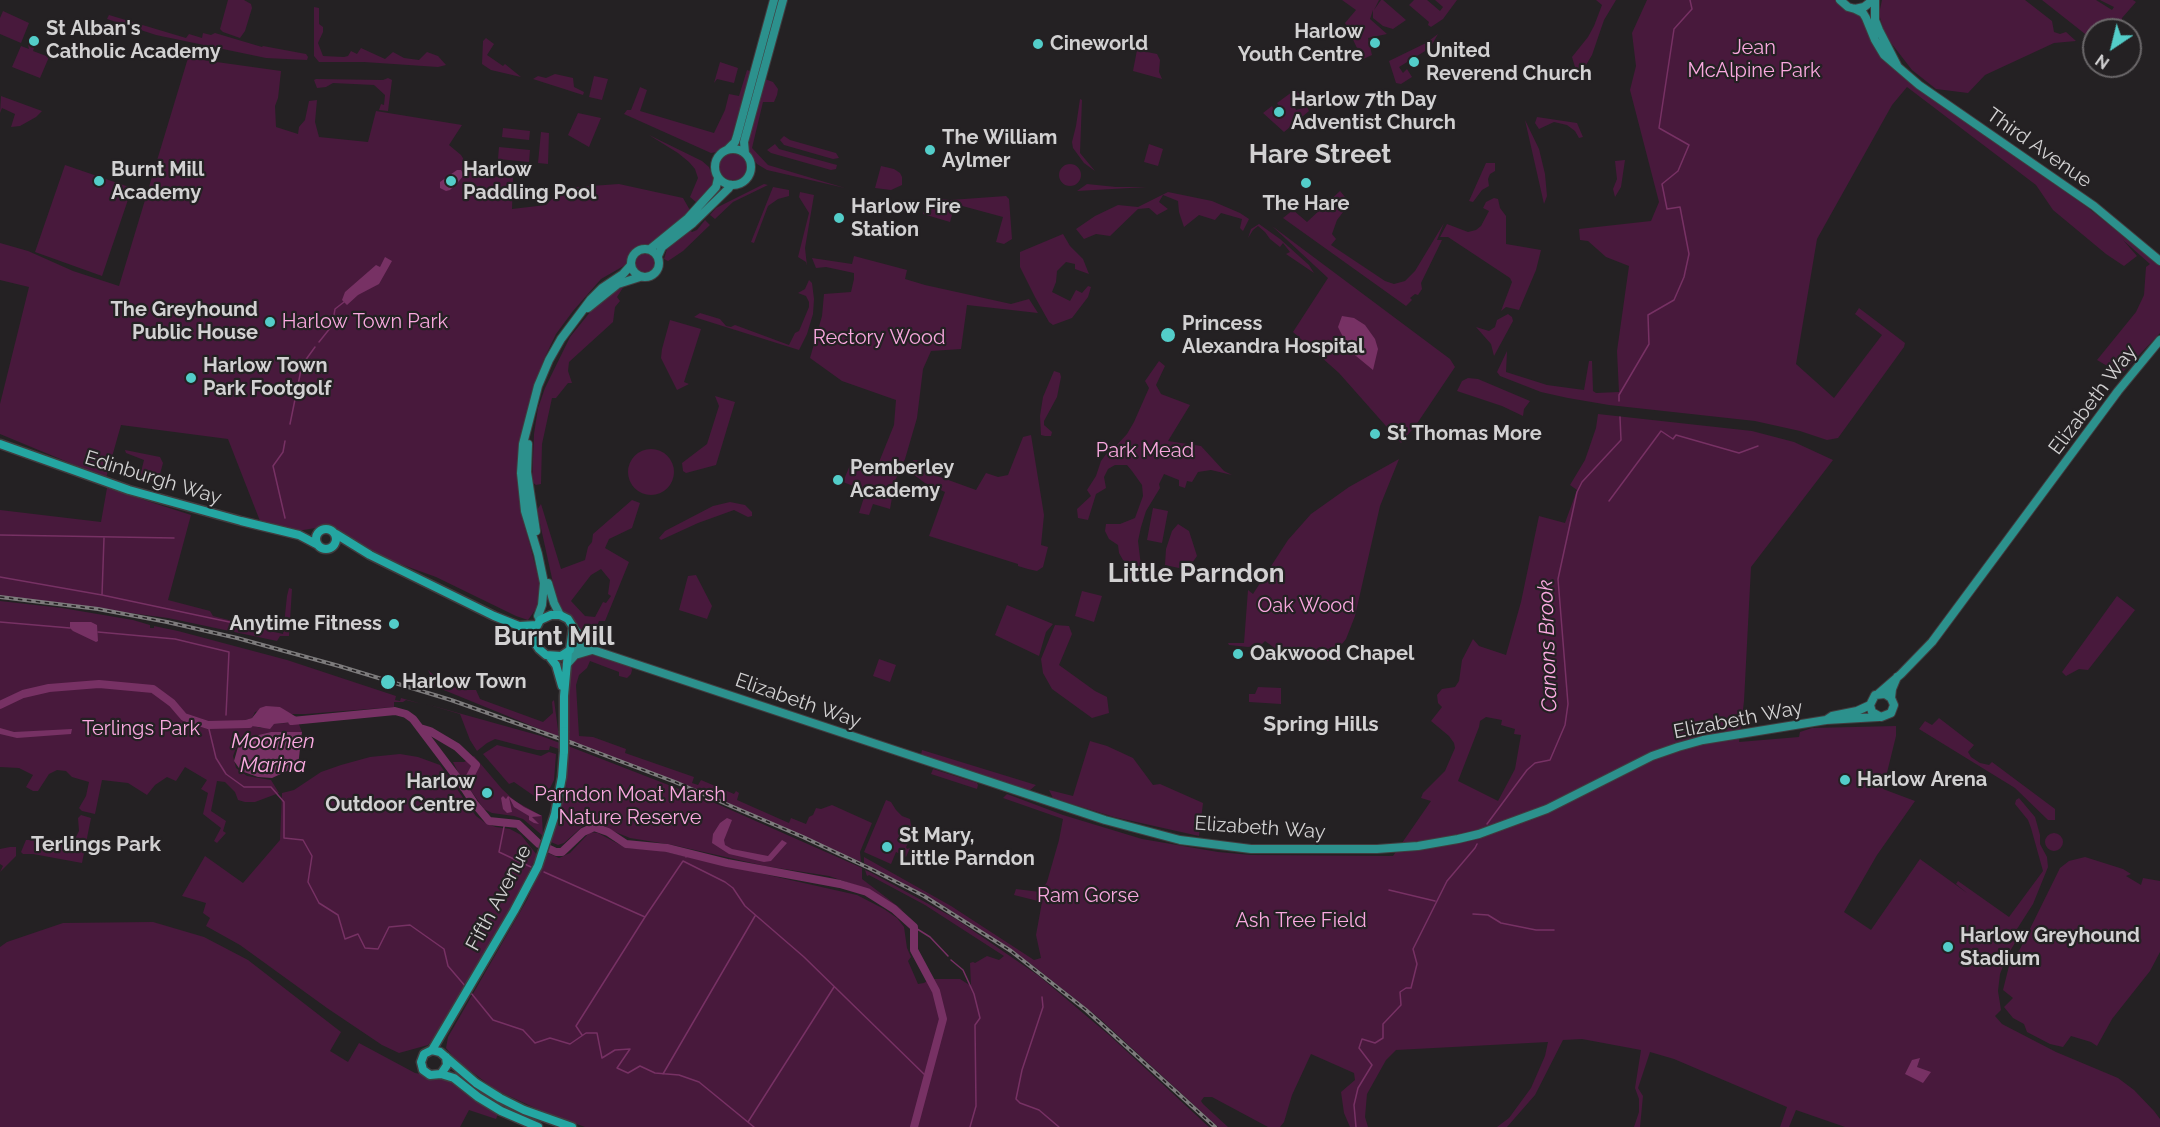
<!DOCTYPE html>
<style>
body{margin:0}
#map{position:relative;width:2160px;height:1127px;overflow:hidden;background:#242123;font-family:Raleway,sans-serif}
canvas{display:block}
.north{position:absolute;left:2082px;top:18px;width:60px;height:60px;box-sizing:border-box;background:#242123;border:2px solid #6a6769;border-radius:50%;rotate:215deg;font-size:16px;font-weight:700;line-height:24px;text-align:center;color:#d2d1d2}
.north::after{content:'';display:block;margin:auto;width:21px;height:27px;background:#53cdc9;clip-path:polygon(50% 0,100% 100%,50% 72%,0 100%)}
</style>
<div id="map">
<canvas width="2160" height="1127"></canvas>
<div class="north">N</div>
</div>
<script>
const context = document.querySelector('canvas').getContext('2d');
context.lineJoin = 'round';
function paint(path, color) { context.fillStyle = color; context.fill(path, 'evenodd'); }
const toPath = rows => new Path2D(rows.map(r => 'M' + r).join(''));
function strokePath(path, color, width, dash) { context.strokeStyle = color; context.lineWidth = width; context.lineCap = dash ? 'butt' : 'round'; context.setLineDash(dash || []); context.stroke(path); }
function label(font, color, halo, rows, align = 'center') {
  context.font = font + ' Raleway,sans-serif'; context.lineWidth = 4.5; context.setLineDash([]); context.textBaseline = 'middle'; context.strokeStyle = halo; context.fillStyle = color; for (const [text, x, y, turn = 0] of rows) {
    context.save(); context.translate(x, y); context.rotate((+turn || 0) * Math.PI / 180); context.textAlign = isNaN(turn) ? turn : align; if (halo) context.strokeText(text, 0, 0); context.fillText(text, 0, 0); context.restore();
  }
}
const green = toPath([
 [228,0,244,0,251,4,252,8,245,31,240,38,223,32,220,29],
 [1342,0,1379,0,1374,10,1381,0,1383,0,1406,20,1393,29,1383,26,1373,18,1373,10,1370,19,1387,34,1368,38,1372,55,1359,61,1351,53,1357,48,1345,23,1356,10],
 [1414,0,1427,0,1440,11,1443,7,1435,0,1457,0,1443,19,1431,27,1428,25,1429,22,1409,5],
 [1596,0,1616,0,1604,20,1592,55,1583,70,1575,67,1572,57,1588,37,1594,26,1602,5],
 [1647,0,1835,0,1846,10,1858,13,1863,17,1873,41,1916,87,2087,207,2160,266,2160,333,2121,374,2097,360,2136,312,2144,295,2146,267,2150,264,2123,240,2137,256,2124,266,2106,254,2053,210,2036,185,1907,87,1892,105,1817,239,1796,364,1834,398,1882,335,1855,314,1859,308,1905,343,1904,347,1838,438,1827,440,1800,431,1755,421,1609,405,1568,398,1541,392,1500,376,1497,372,1507,351,1506,372,1547,385,1584,390,1589,361,1592,361,1593,391,1596,393,1619,392,1617,351,1629,266,1606,257,1588,241,1580,240,1579,229,1651,221,1659,202,1630,90,1636,66,1632,33],
 [1882,0,2025,0,2052,21,2054,32,2060,34,2066,32,2076,41,2054,43,1985,75,1968,93,1936,89,1912,70,1885,35,1879,14],
 [2042,0,2096,0,2112,10,2114,7,2100,0,2133,0,2136,2,2122,18,2123,30,2094,30,2094,41],
 [314,7,319,8,319,24,323,27,323,32,318,43,323,56,344,57,348,56,351,51,357,54,361,48,385,59,393,52,404,58,419,60,427,52,438,56,446,65,438,67,364,62,319,62,314,56],
 [3,11,29,23,21,43,0,34,0,18],
 [109,15,186,38,189,34,202,38,203,33,211,35,215,33,262,47,263,46,306,54,308,57,307,60,266,58,199,44,156,35,107,19],
 [1438,34,1430,48,1399,67,1403,73,1407,69,1412,77,1401,84,1396,83,1389,61,1426,43],
 [486,38,494,44,487,55,503,66,505,64,521,77,491,70,482,64,483,41],
 [32,42,34,48,33,51,49,57,40,78,12,67,21,46,29,49,28,45],
 [1137,50,1157,54,1160,60,1159,72,1162,79,1133,71],
 [188,58,281,71,278,98,275,106,276,127,298,134,299,127,305,120,309,101,317,100,315,122,319,137,368,142,376,111,462,125,449,145,461,155,474,176,513,177,512,209,546,205,563,188,619,184,683,198,691,212,650,249,637,248,633,250,627,264,601,279,573,311,556,334,544,359,529,402,520,446,518,477,521,511,541,587,538,606,528,620,516,616,436,577,356,548,328,526,291,532,260,521,228,439,121,425,106,478,0,434,0,404,29,287,0,280,0,243,28,251,73,271,119,286],
 [720,62,738,68,734,83,717,79,714,83],
 [747,70,752,72,731,139,723,149,717,152,711,153,624,114,627,110,631,110,640,87,647,90,640,111,714,133,725,110,729,94,739,96],
 [555,74,573,78,574,87,584,92,583,95,533,79,538,76,546,78],
 [594,76,608,79,602,100,589,97],
 [388,78,392,80,388,111,379,110,381,104,384,105,385,95,374,85,333,83,326,87,317,88,314,80,316,79,383,80],
 [765,79,773,82,778,89,777,95,774,102,763,102,752,148,768,165,845,188,767,170,757,164,753,159,745,144],
 [1296,89,1301,98,1300,100,1299,97,1292,100,1296,110,1307,107,1309,111,1284,132,1263,113,1272,106,1274,110,1273,112,1279,119,1285,114,1277,103],
 [1,96,42,111,36,117,20,126,11,127,15,114,2,108,0,113],
 [1080,99,1082,100,1080,153,1095,171,1084,163,1073,148,1072,142,1076,126],
 [578,113,601,118,589,147,568,135],
 [1537,117,1577,123,1583,137,1579,138,1575,131,1567,125,1554,122,1539,129,1535,123],
 [1525,120,1539,149,1545,174,1547,196,1544,204],
 [503,128,530,131,529,140,502,137],
 [541,132,549,133,548,164,538,163],
 [649,135,702,161,709,167,713,178,712,185,697,203,690,197,698,178,695,169,689,162,678,153],
 [784,136,790,140,836,153,839,158,833,159,784,145,780,140],
 [775,144,779,149,837,165,836,169,831,170,771,153,767,150],
 [1149,144,1163,149,1158,166,1144,162],
 [499,147,530,150,529,162,498,159],
 '719 166a14 14 0 1 1 28 0a14 14 0 1 1-28 0Z',
 [1625,160,1621,187,1615,197,1613,189,1617,179,1615,161],
 [1486,163,1495,163,1495,171,1490,174,1488,179,1489,186,1482,190,1473,202,1469,201],
 '1059 175a11 11 0 1 1 22 0a11 11 0 1 1-22 0Z',
 [65,165,132,188,102,276,35,252],
 [881,166,894,169,900,173,902,177,902,185,891,190,875,188],
 [764,184,768,185,733,202,715,219,710,215,716,208],
 [1087,184,1116,187,1147,187,1077,191],
 [773,187,789,190,789,196,778,199,768,206,754,243,751,242],
 [1340,191,1350,203,1337,220,1332,234,1336,239,1331,245,1385,281,1394,284,1405,281,1415,271,1444,223,1437,240,1442,240,1421,283,1422,289,1418,295,1415,294,1410,298,1412,300,1406,306,1283,218,1293,210,1307,222],
 [800,192,814,195,805,248,807,266,806,262,798,257,809,213,799,197],
 [1168,192,1212,201,1240,213,1249,219,1243,231,1240,228,1242,219,1221,213,1215,220,1199,215,1184,227,1179,212,1178,201,1163,195,1159,202,1168,209,1157,215,1149,208,1138,209,1110,236,1096,234,1084,239,1076,229,1095,216,1118,205,1138,207],
 [1006,196,1009,199,1012,239,1004,244,996,242,1003,217,955,204,950,222,923,214,929,198,950,200],
 [1494,198,1498,199,1500,208,1506,216,1506,244,1541,250,1536,270,1519,310,1506,307,1501,311,1512,282,1510,278,1448,237,1440,237,1447,224,1468,232,1476,230,1481,226,1489,211,1483,208,1486,202],
 [886,203,916,205,915,215,885,206],
 [705,220,710,225,683,251,668,261,664,259,667,249,685,232,689,230,692,232,697,230],
 [1259,224,1280,239,1309,265,1314,273,1286,254,1290,252,1283,243,1280,247,1270,239,1265,232,1258,226,1253,230,1248,238,1251,229],
 [1272,226,1450,359,1455,367,1416,425,1401,443,1339,373,1293,332,1328,278],
 [1063,234,1070,246,1083,259,1089,274,1075,269,1075,264,1066,262,1057,271,1056,282,1052,292,1070,301,1076,290,1082,293,1088,286,1091,287,1088,297,1072,318,1053,325,1049,322,1035,297,1020,267,1020,252],
 '635 263a11 11 0 1 1 22 0a11 11 0 1 1-22 0Z',
 [854,256,907,270,905,279,925,285,1011,304,1029,299,1038,313,967,305,961,349,931,351,923,369,917,418,905,459,895,481,890,509,873,504,869,515,859,513,866,491,843,482,850,465,873,473,877,467,894,425,896,400,842,381,810,358,822,316,824,294,851,292,854,279,854,273,826,267,816,268,812,258,852,264],
 [809,280,812,283,814,299,813,314,807,334,799,350,694,317,700,313,720,319,726,326,731,327,735,325,789,345,795,333,799,331,809,307,809,302,806,296,798,293,805,289],
 [621,286,624,286,617,297,620,301,615,307,613,322,569,362,568,371,572,383,568,383,556,398,552,398,542,444,541,484,536,485,532,482,534,434,538,408,545,388,570,337,599,301,602,303],
 [1508,314,1512,317,1513,321,1494,356,1491,344,1476,327,1489,331,1495,327,1497,320],
 [670,320,701,329,684,382,689,384,677,390,661,358,662,349],
 [1159,361,1165,366,1156,385,1161,394,1190,405,1168,441,1201,446,1224,471,1232,475,1211,470,1198,472,1192,482,1187,481,1185,488,1179,486,1179,480,1164,474,1159,484,1160,488,1146,511,1141,527,1138,541,1141,566,1135,584,1128,582,1130,565,1123,560,1119,553,1118,545,1109,539,1105,531,1106,524,1120,524,1135,518,1143,496,1142,485,1132,471,1127,465,1115,465,1108,469,1104,477,1106,488,1096,494,1088,520,1078,518,1077,509,1091,496,1087,490,1096,476,1101,461,1112,446,1116,446,1127,434,1134,422,1149,388,1145,381],
 [1054,371,1060,373,1061,377,1057,397,1044,421,1044,425,1052,432,1051,436,1045,436,1041,435,1040,416,1043,397],
 [1468,378,1478,379,1530,401,1524,409,1523,416,1502,406,1457,391,1462,381],
 [715,396,735,402,716,465,686,473,683,471,682,463,707,444,719,406],
 [1598,414,1752,431,1794,442,1833,460,1751,567,1744,701,1739,742,1799,737,1800,732,1812,728,1896,726,1896,736,1883,789,1915,801,1877,855,1844,912,1871,930,1920,859,1967,893,1956,884,1958,881,2009,917,2043,871,2031,828,2028,820,2015,804,2016,800,2019,798,2035,817,2040,835,2040,844,2047,857,2048,867,2033,904,2017,929,2021,933,2007,956,2000,974,1998,991,2001,1010,1995,1016,2002,1024,2056,1052,2118,1078,2134,1090,2154,1111,2160,1119,2160,1127,1845,1127,1796,1110,1789,1127,1780,1127,1787,1107,1674,1059,1650,1052,1638,1088,1643,1096,1640,1127,1634,1127,1639,1112,1639,1099,1635,1088,1641,1050,1582,1039,1563,1040,1535,1095,1507,1127,1497,1127,1509,1118,1531,1088,1545,1056,1548,1042,1396,1050,1386,1060,1367,1094,1365,1117,1368,1127,1350,1127,1344,1113,1341,1092,1355,1080,1354,1073,1311,1054,1292,1095,1284,1122,1280,1127,1268,1127,1212,1097,1204,1097,1201,1101,1203,1104,1228,1127,1218,1127,1099,1018,1031,964,944,906,864,863,864,857,951,906,1034,960,1041,958,1036,935,1042,902,1014,895,1016,889,1040,892,1047,882,1059,840,1063,819,1003,798,1007,794,1063,815,1142,839,1218,852,1251,855,1393,856,1431,801,1421,798,1423,793,1445,771,1455,748,1454,743,1449,736,1431,721,1442,707,1438,703,1437,695,1442,689,1455,687,1459,681,1462,660,1473,639,1479,646,1506,655,1521,602,1539,516,1565,523,1577,490,1570,485,1585,460,1596,428],
 [1486,717,1502,720,1501,725,1515,729,1514,734,1521,735,1515,769,1498,801,1458,781,1479,727,1480,721],
 [1031,435,1044,515,1041,545,1048,547,1043,567,1037,571,1028,569,1018,566,1018,564,929,536,945,492,925,483,910,472,913,460,923,461,929,473,976,490,986,473,998,477,1008,475,1023,437],
 '628 472a23 23 0 1 1 46 0a23 23 0 1 1-46 0Z',
 [125,450,160,457,163,463,160,474,154,473,152,481,142,479,141,472,144,460,126,453],
 [1399,459,1380,506,1355,616,1346,639,1328,661,1300,658,1276,649,1265,641,1261,645,1248,647,1229,645,1228,643,1244,643,1248,590,1253,594,1288,540,1311,514,1349,487],
 [107,488,191,515,168,600,210,611,213,616,283,634,287,596,289,588,292,589,289,636,280,636,277,641,168,618,0,596,0,510,101,522],
 [632,500,640,503,632,528,609,539,605,548,629,562,605,621,599,621,592,640,584,635,572,617,562,612,557,601,537,510,541,504,561,569,585,560,588,547,592,542,593,534],
 [601,569,610,580,608,594,611,596,606,603,603,602,595,617,585,616,571,601,591,575],
 [730,502,745,505,752,512,752,516,748,517,734,510,698,523,661,540,659,538,665,531,713,506],
 [1153,508,1168,511,1162,543,1147,540],
 [1178,524,1189,531,1197,556,1192,563,1199,570,1197,572,1165,565,1166,549,1172,531],
 [696,575,712,606,707,619,679,610,688,576],
 [1082,591,1102,596,1094,622,1075,616],
 [2117,596,2135,610,2088,670,2079,669,2066,676,2062,672],
 [0,601,62,608,133,620,150,625,150,628,154,628,154,626,178,631,287,660,396,696,395,700,400,701,401,698,422,704,406,700,403,702,394,702,394,707,306,714,289,714,280,707,255,712,252,718,242,721,260,728,274,724,298,722,302,732,271,732,250,737,236,748,233,756,236,768,247,776,271,780,279,793,255,802,245,802,238,800,235,792,225,782,217,781,211,811,226,821,223,831,226,833,217,843,214,841,221,828,203,814,208,793,201,789,207,780,185,767,176,781,167,777,155,785,147,795,128,783,102,780,95,814,82,811,79,808,86,796,89,782,72,777,66,771,57,770,49,774,38,791,33,791,26,787,33,775,19,768,0,767],
 [1007,605,1053,624,1046,632,1039,656,995,635],
 [1055,625,1069,626,1072,634,1059,665,1095,691,1107,697,1109,713,1092,718,1052,689,1043,673,1041,659],
 [589,654,631,666,632,670,631,674,627,678,619,676,619,672,590,661,587,668,579,675,576,685,579,736,593,737,626,749,625,753,694,777,692,783,698,785,701,780,734,794,736,791,739,793,737,800,789,823,791,818,806,824,809,817,813,815,816,808,821,809,832,805,872,823,860,852,861,862,695,789,568,740,568,691,572,665,578,656],
 [879,659,896,665,890,682,873,676],
 [428,670,440,681,450,686,464,690,476,690,480,699,543,722,553,713,552,702,554,700,559,737,434,686,435,683,431,682,433,680],
 [1258,687,1281,688,1281,704,1249,702,1249,694,1255,694],
 [426,704,541,736,560,743,559,749,550,746,549,750,537,750,495,739,487,743,477,751,470,740,460,714],
 [1939,718,1974,745,1968,752,1971,757,1980,763,1989,765,1992,762,2055,809,2055,820,2048,820,2015,788,1919,729,1925,721,1932,725],
 [1090,741,1107,746,1133,758,1153,785,1160,784,1203,803,1199,836,1114,817,1053,798,1049,790,1073,796],
 [497,745,541,756,549,752,556,754,554,780,547,794,537,798,514,782,509,784,483,754],
 [568,746,715,803,862,868,862,879,904,911,864,888,829,876,765,866,673,845,630,838,593,823,584,825,564,843,558,845,551,842,566,789],
 [922,750,1036,785,1029,791,921,755],
 [400,754,418,757,440,765,476,816,487,824,496,827,510,829,521,835,537,855,515,900,437,1034,428,1045,399,1053,382,1045,327,1008,240,945,206,926,210,918,203,913,206,903,182,896,205,856,243,883,280,840,282,793,294,790,321,772,341,765,370,757],
 [474,756,502,789,515,801,542,816,543,836,523,819,514,816,492,813,484,809,459,774,453,762,464,762],
 [933,769,977,783,978,785,977,789,931,774],
 [886,800,891,802,896,810,902,816,910,819,911,825,918,829,914,833,906,847,907,849,910,848,906,857,896,852,891,864,864,852],
 [81,815,91,818,82,863,33,854,23,854,21,852,26,840,75,839,79,831,78,818],
 [590,832,598,833,626,848,657,850,857,895,884,909,897,918,904,927,907,948,911,957,908,961,918,984,924,983,930,979,960,979,971,986,970,963,973,962,975,963,987,956,999,960,1004,956,925,905,869,875,867,876,865,870,870,872,956,919,1039,976,1109,1035,1209,1127,585,1127,548,1114,496,1090,456,1060,446,1048,448,1037,527,900,548,853,559,858,570,853],
 '2045 842a9 9 0 1 1 18 0a9 9 0 1 1-18 0Z',
 [10,847,16,847,16,856,0,872,3,866,0,864,0,849],
 [2085,857,2123,869,2131,874,2126,876,2141,885,2143,878,2160,881,2160,952,2150,971,2112,1019,2097,1046,2091,1042,2071,1036,2063,1047,2050,1044,2027,1032,2024,1024,2013,1018,2004,1007,2013,998,2003,990,2009,966,2020,949,2060,868,2069,861],
 [153,922,204,937,248,960,341,1032,330,1051,348,1062,359,1043,415,1073,446,1078,498,1114,496,1119,469,1110,460,1127,0,1127,0,947,7,942,63,923]
]);
const water = toPath([
 [457,170,461,170,464,175,459,181,450,190,446,191,440,188,440,182],
 [385,257,392,261,379,284,358,295,347,305,342,300,345,292,376,265,380,267],
 [1342,316,1354,318,1365,325,1375,339,1378,349,1373,370,1350,351,1338,327],
 [70,622,91,622,97,625,98,641,96,642,73,631,70,628],
 [266,706,280,707,303,721,274,724,270,729,240,724,242,721,252,718,260,708],
 [0,728,14,732,72,729,71,734,17,738,0,734],
 [271,732,302,732,298,766,272,778,258,777,241,771,234,761,238,747,243,740,250,737],
 [503,796,506,799,508,796,524,807,542,816,532,817,539,824,534,823,529,820,529,816,514,807,509,797,512,812,507,813,503,809,501,798],
 [727,818,732,820,724,840,725,845,732,849,768,856,782,840,787,843,771,861,764,862,729,854,712,843,713,834,720,823],
 [1920,1058,1917,1067,1931,1072,1923,1083,1905,1074,1912,1060]
]);
const stream = toPath([
 [333,321,335,309,344,302],
 [319,342,331,327],
 [1619,401,1619,395,1649,344,1648,315,1674,300,1684,277,1689,254,1680,207,1667,209,1662,184,1678,171,1689,145,1659,128,1674,29,1692,9,1690,0],
 [290,424,302,365,315,347],
 [1609,501,1661,431,1673,439,1676,435,1739,453,1758,446],
 [285,518,273,466,283,452,285,441],
 [0,535,174,538],
 [0,577,102,595,234,623],
 [102,595,104,538],
 [0,622,70,628],
 [98,632,175,639,229,652,226,715],
 [208,725,216,758,226,774,244,787,271,787,284,802,284,838,303,840,312,856,308,882,319,903,338,915,345,939,358,934,365,948,378,949,389,927,410,925,444,949,448,966,466,987],
 [505,822,499,852,531,867],
 [1487,824,1527,770,1535,763,1550,760,1565,725,1568,704,1558,579,1577,492,1582,482,1621,440,1620,417],
 [686,857,688,853],
 [683,861,725,882,733,888,745,906,804,957,928,1078],
 [544,872,645,917],
 [1389,890,1435,901],
 [1473,914,1488,915,1501,923,1536,930,1554,930],
 [914,927,930,937,948,956],
 [951,960,963,970,974,994,980,1018,975,1025,976,1106,970,1127],
 [471,993,493,1020,523,1030,535,1043,550,1038,570,1044,586,1033,597,1033,602,1058,615,1050,630,1049,617,1068,628,1073,640,1066,655,1073,679,1075,699,1082,754,1127],
 [1042,997,1043,1007,1022,1070,1016,1099,1020,1103,1039,1110,1059,1127],
 [582,1035,576,1026,645,917,683,861],
 [663,1074,755,916],
 [748,1122,834,987],
 [1356,1127,1354,1105,1358,1088,1372,1065,1359,1048,1362,1039,1375,1043,1383,1038,1383,1024,1401,1005,1400,992,1406,988,1411,988,1417,964,1413,949,1447,881,1475,848,1477,844]
]);
const river = toPath([
 [0,705,23,694,49,688,99,684,153,689,172,703,184,717,208,725,249,724],
 [292,721,395,711,406,714,413,719,459,780,474,803,489,821,518,824,539,844,556,852,562,852,583,832,594,827,608,832,626,844,667,848,727,863,840,884,867,892,894,909,914,927,914,950,936,991,943,1019,914,1127],
 [420,728,430,731,457,747,476,765,464,788]
]);
const major = toPath([
 [1840,0,1848,7,1855,9,1864,7,1873,0],
 [1875,0,1875,20,1879,30,1897,65],
 [1855,9,1863,13,1866,18,1875,40,1884,55,1919,85,2094,206,2160,261],
 '715 167a18 18 0 1 1 36 0a18 18 0 1 1-36 0Z',
 [728,149,735,142,737,136,774,0],
 [745,153,744,142,783,0],
 '631 263a14 14 0 1 1 28 0a14 14 0 1 1-28 0Z',
 [650,249,688,218,716,187,718,178],
 [658,256,662,247,693,223,728,189,731,185],
 [588,308,618,284,640,277],
 [528,444,527,472,536,531],
 [548,583,554,603,560,615],
 [540,620,538,616,542,605,544,583,538,554,525,511,521,473,523,444,538,386,549,360,561,339,591,299,602,288,623,274,631,265],
 [573,627,590,649],
 [570,650,577,646,590,649,1105,820,1180,840,1251,849,1377,849,1418,846,1458,839,1479,834,1547,809,1652,756,1678,747,1703,740,1826,720,1878,717],
 [567,664,575,655,592,650],
 [1878,694,1901,674,1932,642,2118,391,2160,340],
 [1891,698,1885,694,1875,695,1870,705,1872,712,1881,717,1891,713,1894,705,1891,698,1892,689,1897,677],
 [1826,720,1832,716,1857,711,1870,705]
]);
const highway = toPath([
 [0,444,129,490,241,521,299,535,318,545],
 '316 539a10 10 0 1 1 20 0a10 10 0 1 1-20 0Z',
 [336,534,370,555,494,616,519,626,537,625],
 [551,615,560,615,568,619,573,627,570,650,561,656,546,655,539,649,535,643,535,630,540,620,551,615],
 [549,656,556,665,562,686],
 [564,731,564,696,568,652],
 [432,1050,514,911,538,866,555,814,562,777,564,751],
 [446,1057,447,1065,441,1074,430,1075,423,1070,421,1062,424,1054,432,1050,440,1052,476,1083,500,1098,524,1110,572,1127],
 [441,1074,454,1078,478,1097,501,1111,538,1127]
]);
const rail = toPath([
 [0,597,98,609,167,622,237,638,339,666,451,700,575,744,675,782,803,837,871,869,924,896,1011,951,1086,1010,1215,1127]
]);
const highwayBridge = toPath([
 [564,751,564,731]
]);
const markers = [
 [34,41,6,"#53cdc9"],
 [1375,43,6,"#53cdc9"],
 [1038,44,6,"#53cdc9"],
 [1414,62,6,"#53cdc9"],
 [1279,112,6,"#53cdc9"],
 [930,150,6,"#53cdc9"],
 [99,181,6,"#53cdc9"],
 [451,181,6,"#53cdc9"],
 [1306,183,6,"#53cdc9"],
 [839,218,6,"#53cdc9"],
 [270,322,6,"#53cdc9"],
 [1168,335,8,"#53cdc9"],
 [191,378,6,"#53cdc9"],
 [1375,434,6,"#53cdc9"],
 [838,480,6,"#53cdc9"],
 [394,624,6,"#53cdc9"],
 [1238,654,6,"#53cdc9"],
 [388,682,8,"#53cdc9"],
 [1845,780,6,"#53cdc9"],
 [487,793,6,"#53cdc9"],
 [887,847,6,"#53cdc9"],
 [1948,947,6,"#53cdc9"]
];
const poiNames = [
 ["St Alban's",46,29],
 ["Catholic Academy",46,52],
 ["Harlow",1363,32,"right"],
 ["Youth Centre",1363,55,"right"],
 ["Cineworld",1050,44],
 ["United",1426,51],
 ["Reverend Church",1426,74],
 ["Harlow 7th Day",1291,100],
 ["Adventist Church",1291,123],
 ["The William",942,138],
 ["Aylmer",942,161],
 ["Burnt Mill",111,170],
 ["Academy",111,193],
 ["Harlow",463,170],
 ["Paddling Pool",463,193],
 ["The Hare",1306,204,"center"],
 ["Harlow Fire",851,207],
 ["Station",851,230],
 ["The Greyhound",258,310,"right"],
 ["Public House",258,333,"right"],
 ["Princess",1182,324],
 ["Alexandra Hospital",1182,347],
 ["Harlow Town",203,366],
 ["Park Footgolf",203,389],
 ["St Thomas More",1387,434],
 ["Pemberley",850,468],
 ["Academy",850,491],
 ["Anytime Fitness",382,624,"right"],
 ["Oakwood Chapel",1250,654],
 ["Harlow Town",402,682],
 ["Harlow Arena",1857,780],
 ["Harlow",475,782,"right"],
 ["Outdoor Centre",475,805,"right"],
 ["St Mary,",899,836],
 ["Little Parndon",899,859],
 ["Harlow Greyhound",1960,936],
 ["Stadium",1960,959]
];
const parkNames = [
 ["Jean",1754,48],
 ["McAlpine Park",1754,71],
 ["Harlow Town Park",365,322],
 ["Rectory Wood",879,338],
 ["Park Mead",1145,451],
 ["Oak Wood",1306,606],
 ["Terlings Park",141,729],
 ["Parndon Moat Marsh",630,795],
 ["Nature Reserve",630,818],
 ["Ram Gorse",1088,896],
 ["Ash Tree Field",1301,921]
];
const streetNames = [
 ["Third Avenue",2039,148,35],
 ["Elizabeth Way",2093,400,-53],
 ["Edinburgh Way",153,478,17],
 ["Elizabeth Way",798,701,19],
 ["Elizabeth Way",1738,720,-11],
 ["Elizabeth Way",1260,828,4],
 ["Fifth Avenue",499,898,-62]
];
const waterNames = [
 ["Canons Brook",1548,646,-92],
 ["Moorhen",273,742],
 ["Marina",273,766]
];
const neighbourhoodNames = [
 ["Spring Hills",1321,725],
 ["Terlings Park",96,845]
];
const districtNames = [
 ["Hare Street",1320,155],
 ["Little Parndon",1196,574],
 ["Burnt Mill",554,637]
];
paint(green, '#48193c');
paint(water, '#773164');
strokePath(stream, '#773164', 1.5);
strokePath(river, '#773164', 8);
strokePath(major, '#403d3f', 10);
strokePath(highway, '#403d3f', 11);
strokePath(major, '#2c918d', 8);
strokePath(highway, '#24a6a2', 8);
strokePath(rail, '#7d7b7c', 4);
strokePath(rail, '#242123', 1.5, [4.5]);
strokePath(highwayBridge, '#403d3f', 11, []);
strokePath(highwayBridge, '#24a6a2', 8);
for (const [x, y, r, color] of markers) { const dot = new Path2D(); dot.arc(x, y, r, 0, 2 * Math.PI); context.fillStyle = color; context.fill(dot); strokePath(dot, '#242123', 2); }
label('bold 20px', '#d2d1d2', '#242123', poiNames, 'left');
label('20px', '#f9a8df', '#242123', parkNames);
label('20px', '#d2d1d2', '#242123', streetNames);
label('italic 21px', '#fbaae1', '#242123', waterNames);
label('bold 21px', '#d2d1d2', '#242123', neighbourhoodNames);
label('bold 26px', '#d2d1d2', '#242123', districtNames);
</script>
